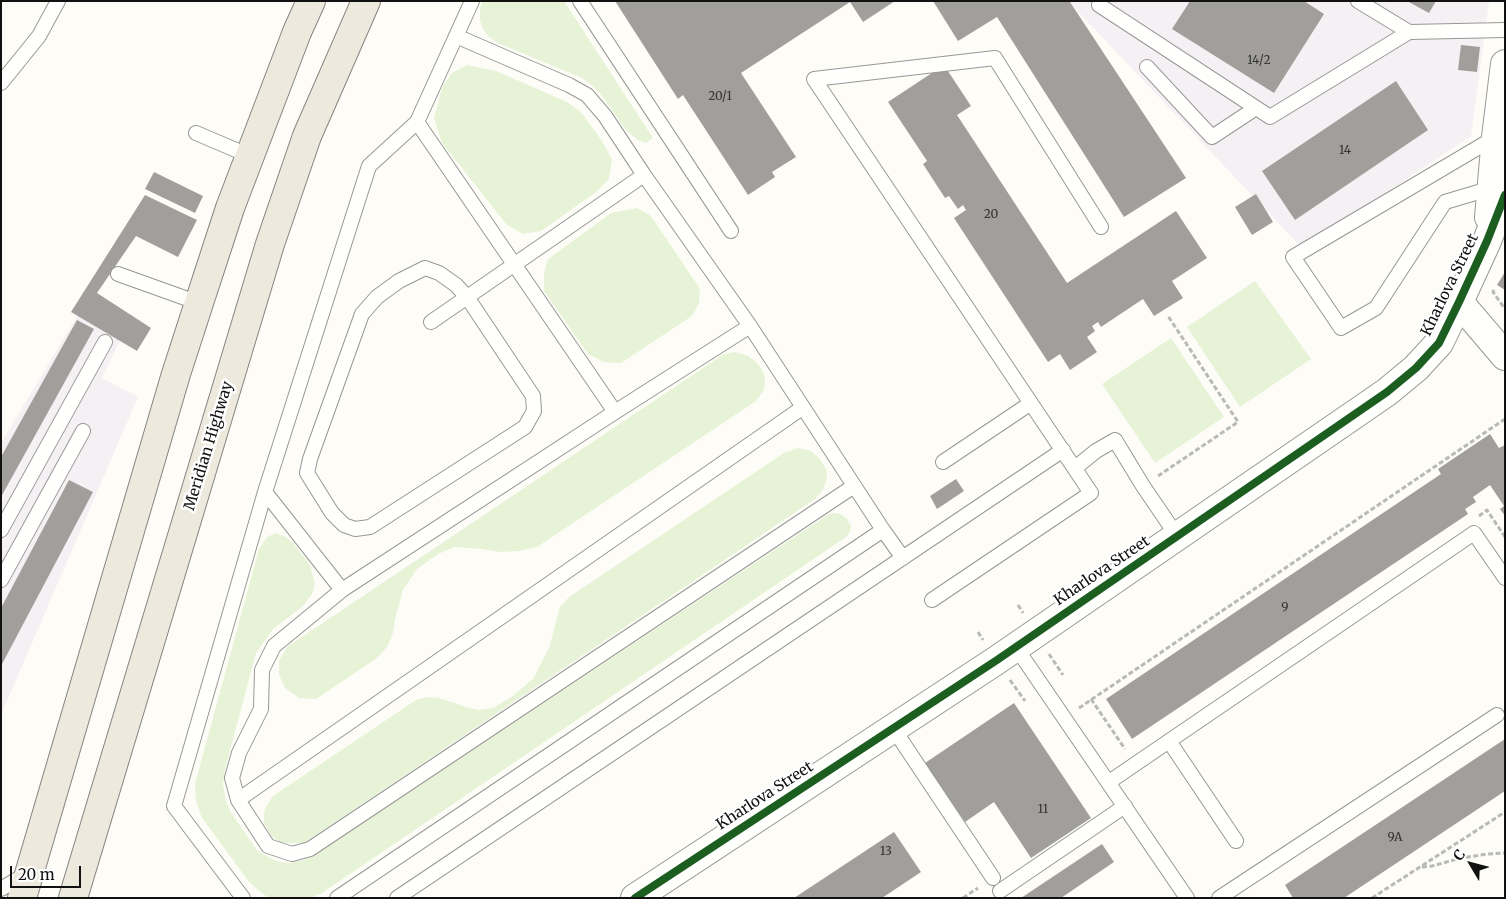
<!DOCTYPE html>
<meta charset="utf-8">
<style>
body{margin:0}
#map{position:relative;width:1506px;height:899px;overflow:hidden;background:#fdfcf7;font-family:Merriweather,serif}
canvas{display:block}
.frame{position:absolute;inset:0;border:2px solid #111;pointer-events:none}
.north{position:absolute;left:1446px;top:839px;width:50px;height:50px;-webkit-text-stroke:4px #fff;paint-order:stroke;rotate:307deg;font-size:14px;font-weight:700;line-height:20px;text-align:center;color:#111}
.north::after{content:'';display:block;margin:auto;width:18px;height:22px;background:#111;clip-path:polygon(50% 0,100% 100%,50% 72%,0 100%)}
.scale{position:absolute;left:10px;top:866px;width:71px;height:22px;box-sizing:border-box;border:2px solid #111;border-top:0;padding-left:6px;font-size:15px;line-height:18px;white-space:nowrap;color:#111;-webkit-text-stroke:4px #fff;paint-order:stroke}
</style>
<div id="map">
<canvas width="1506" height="899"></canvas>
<div class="frame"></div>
<div class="north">С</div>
<div class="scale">20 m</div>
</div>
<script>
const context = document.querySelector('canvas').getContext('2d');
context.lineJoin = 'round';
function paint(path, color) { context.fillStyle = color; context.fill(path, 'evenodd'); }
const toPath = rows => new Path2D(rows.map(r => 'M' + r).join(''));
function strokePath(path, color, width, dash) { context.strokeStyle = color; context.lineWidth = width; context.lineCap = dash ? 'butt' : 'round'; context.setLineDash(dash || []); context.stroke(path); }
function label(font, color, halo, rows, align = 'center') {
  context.font = font + ' Merriweather,serif'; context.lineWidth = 5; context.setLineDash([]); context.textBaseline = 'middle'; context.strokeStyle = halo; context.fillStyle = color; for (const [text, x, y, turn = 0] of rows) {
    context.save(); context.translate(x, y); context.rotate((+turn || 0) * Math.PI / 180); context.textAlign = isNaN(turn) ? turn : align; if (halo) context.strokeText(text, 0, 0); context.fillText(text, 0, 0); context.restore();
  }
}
const industrial = toPath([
 [1068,1,1489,1,1471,136,1302,248],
 [78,315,121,339,102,378,138,397,1,715,1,443]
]);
const green = toPath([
 [483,1,564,1,653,138,646,143,638,140,626,130,603,97,593,86,582,78,498,43,489,37,483,29,480,20,480,7],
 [467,65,496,71,567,102,581,112,602,141,612,159,609,179,595,193,541,231,523,234,507,225,442,143,434,118,442,88,452,73],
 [637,208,651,216,700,289,699,303,692,316,621,363,604,362,588,354,544,291,544,273,548,259,611,213],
 [1255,281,1311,359,1240,407,1187,327],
 [1171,338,1224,417,1155,463,1102,384],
 [735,352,748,356,757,363,763,371,765,380,764,390,756,401,537,547,519,551,500,552,482,549,455,547,438,554,417,569,403,590,395,619,393,633,387,647,377,658,316,699,299,698,285,688,279,674,279,661,287,647,724,354],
 [798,448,811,451,820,459,826,469,827,478,823,490,815,499,304,843,282,843,272,837,264,823,264,812,267,805,273,796,416,700,427,697,439,698,466,707,478,710,493,708,510,698,533,679,550,646,557,617,560,607,569,597,784,453],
 [834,513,840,514,847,519,851,526,850,532,846,537,322,893,310,898,273,898,266,896,250,883,202,818,196,801,195,784,259,549,267,537,276,533,286,537,294,544,310,565,315,584,312,594,303,606,273,629,256,653,225,769,223,784,226,801,231,813,257,850,268,857,279,862,290,863,301,861,311,857,829,514]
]);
const building = toPath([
 [615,1,895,1,863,22,850,2,741,73,796,157,772,172,775,177,748,195,683,95,678,99],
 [933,1,1070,2,1186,178,1124,217,997,17,958,41],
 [1190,1,1304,1,1324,14,1274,93,1172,29],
 [1407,1,1436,1,1429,13],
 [1461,45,1480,47,1477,72,1458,70],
 [944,65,971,106,957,115,1067,283,1176,211,1207,258,1172,281,1183,298,1154,316,1143,299,1101,327,1098,322,1092,326,1095,331,1087,337,1097,352,1070,370,1060,354,1048,362,954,218,966,210,963,205,958,209,949,196,945,198,923,164,927,161,888,102],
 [1396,81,1428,130,1295,220,1262,171],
 [154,172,203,196,195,213,145,189],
 [1256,194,1273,222,1252,235,1235,207],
 [145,195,197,220,178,257,136,236,97,293,151,328,137,351,71,312],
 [1505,272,1505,290,1497,285],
 [77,320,94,329,1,497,1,457],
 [1490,434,1499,448,1505,445,1505,516,1500,509,1504,506,1490,485,1473,497,1476,502,1465,509,1468,514,1132,739,1106,699,1441,474,1438,469],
 [956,479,964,491,937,509,930,496],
 [69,480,93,492,1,666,1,608],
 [1014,703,1091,818,1031,858,994,802,965,822,925,763],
 [1505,739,1505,791,1344,898,1293,898,1285,885],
 [894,832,921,872,882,898,794,898],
 [1102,844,1114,862,1061,898,1021,898]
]);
const path = toPath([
 [1494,290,1493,292,1505,309],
 [1158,476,1238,422,1168,316],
 [1479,516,1487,510,1505,537],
 [1018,605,1023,613],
 [978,632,983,640],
 [1049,654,1063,675],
 [1010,680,1025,701],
 [1091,699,1125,749],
 [1079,708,1505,419],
 [1422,867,1432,866,1461,858,1488,854,1505,853],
 [963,898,978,888],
 [1372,898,1505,812]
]);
const service = toPath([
 [580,1,731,231],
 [1358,1,1409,32,1505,30],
 [1099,5,1270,117,1409,32],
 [456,36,569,85,587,95,605,116,644,175,750,326,883,530,903,558],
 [1147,67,1212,137,1256,108],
 [1,83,39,36,58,1],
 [417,122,615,412],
 [196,133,250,156],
 [1492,188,1445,202,1376,308,1341,328,1293,257,1496,137],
 [425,268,439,273,456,285,467,297,533,396,534,411,525,427,370,527,355,529,344,525,332,513,307,473,310,459,362,314,377,297,399,281,425,268],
 [118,274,199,303],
 [431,322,644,175],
 [750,326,615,412,342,590,274,646,262,670,261,709,239,753,232,778,238,800,268,846,292,854,310,849,854,486],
 [943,462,1031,403],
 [1075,468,1096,451,1115,440,1143,486,1177,536],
 [265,492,342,590],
 [1,530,105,342],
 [1,580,83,431],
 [932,600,1091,493,814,79,995,58,1101,227],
 [1015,646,1187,898],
 [893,728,993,878],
 [1169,741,1236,841],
 [1109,782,1474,533,1505,578],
 [238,800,802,408],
 [1,889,28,873],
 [1000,891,1125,806],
 [243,898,174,806,265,492,369,166,417,122,472,1],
 [337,898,883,530],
 [397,898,1063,450],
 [1219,898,1497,715]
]);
const minor = toPath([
 [1459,302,1505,356]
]);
const tertiary = toPath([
 [1489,217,1496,137,1505,64],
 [635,898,997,660,1342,423,1387,392,1416,368,1439,343,1459,302,1487,241,1505,195]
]);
const primary = toPath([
 [22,898,176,374,199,303,230,208,297,32,311,1],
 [73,898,270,244,307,136,366,1]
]);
const cycleway = toPath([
 [635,898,997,660,1342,423,1387,392,1416,368,1439,343,1459,302,1487,241,1505,195]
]);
const numberNames = [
 ["14/2",1259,61],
 ["20/1",720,97],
 ["14",1345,151],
 ["20",991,215],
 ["9",1285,608],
 ["11",1043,810],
 ["9А",1395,838],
 ["13",886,852]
];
const streetNames = [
 ["Kharlova Street",1450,285,-64],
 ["Meridian Highway",209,446,-73],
 ["Kharlova Street",1102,571,-34],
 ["Kharlova Street",765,796,-33]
];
paint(industrial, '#f5f0f3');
paint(green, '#e7f3d7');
paint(building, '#a19f9c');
strokePath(service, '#979795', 16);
strokePath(minor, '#979795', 30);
strokePath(tertiary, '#979795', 30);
strokePath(primary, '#858482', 30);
strokePath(path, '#b9b9b8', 3, [5, 2.5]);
strokePath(service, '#fffffe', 14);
strokePath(minor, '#fffffe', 28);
strokePath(tertiary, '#fffffe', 28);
strokePath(primary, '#ede9dc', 28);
strokePath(cycleway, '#1b5e20', 8);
label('12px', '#353434', null, numberNames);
label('15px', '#111', '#fff', streetNames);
</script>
